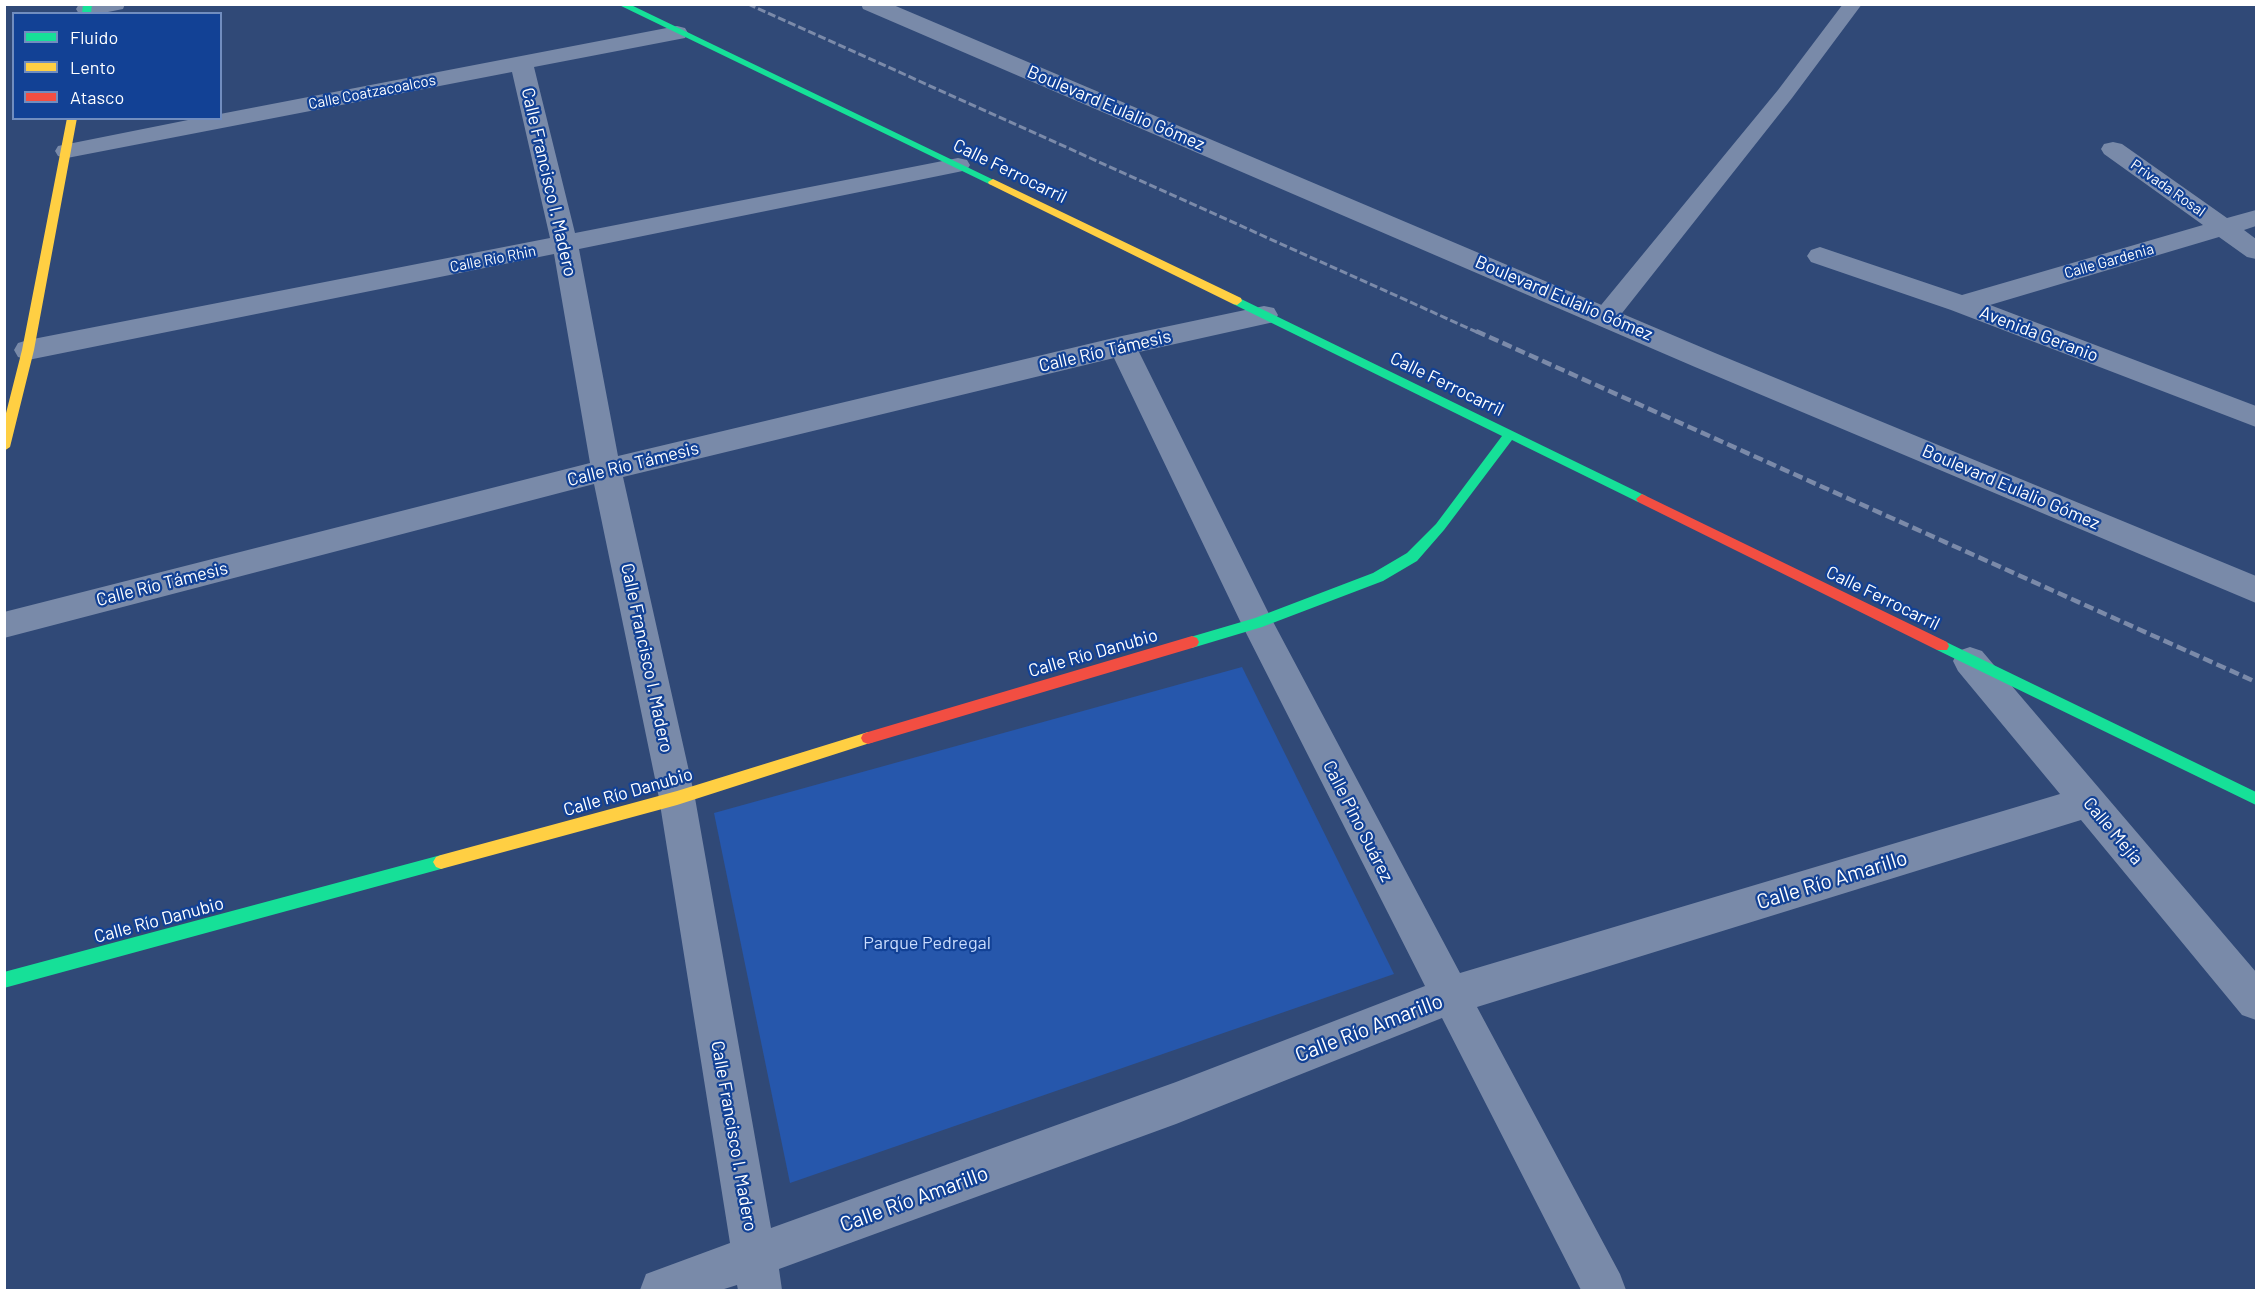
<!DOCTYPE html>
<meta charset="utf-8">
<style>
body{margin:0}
#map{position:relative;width:2261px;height:1295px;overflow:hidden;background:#304977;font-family:Barlow,sans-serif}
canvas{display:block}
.frame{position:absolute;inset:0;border:6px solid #fff;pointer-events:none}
.legend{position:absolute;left:12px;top:12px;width:210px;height:108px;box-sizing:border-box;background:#124195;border:2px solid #718dbf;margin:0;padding:8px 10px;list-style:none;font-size:18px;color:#fff}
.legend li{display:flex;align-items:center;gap:12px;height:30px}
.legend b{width:30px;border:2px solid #718dbf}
</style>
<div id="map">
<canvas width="2261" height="1295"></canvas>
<div class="frame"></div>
<ul class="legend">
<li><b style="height:8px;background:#16e098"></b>Fluido</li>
<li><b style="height:8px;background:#ffcf43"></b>Lento</li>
<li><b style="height:8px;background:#f24e42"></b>Atasco</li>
</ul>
</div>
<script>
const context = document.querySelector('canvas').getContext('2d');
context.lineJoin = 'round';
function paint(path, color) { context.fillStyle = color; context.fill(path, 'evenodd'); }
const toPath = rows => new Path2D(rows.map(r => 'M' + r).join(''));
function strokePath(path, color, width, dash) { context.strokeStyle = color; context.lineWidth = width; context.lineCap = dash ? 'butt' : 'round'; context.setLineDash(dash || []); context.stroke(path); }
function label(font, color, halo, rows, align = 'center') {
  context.font = font + ' Barlow,sans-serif'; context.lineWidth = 4.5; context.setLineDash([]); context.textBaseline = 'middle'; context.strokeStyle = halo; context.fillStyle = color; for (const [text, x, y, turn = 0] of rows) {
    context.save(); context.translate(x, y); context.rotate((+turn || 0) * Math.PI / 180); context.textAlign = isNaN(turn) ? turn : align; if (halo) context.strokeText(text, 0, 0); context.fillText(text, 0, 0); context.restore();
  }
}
const green = toPath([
 [1242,667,1394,974,790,1183,714,813]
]);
const lane = toPath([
 [1843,4,1862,4,1792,98,1615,322,1606,324,1597,322,1594,316,1597,310,1778,90,1843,4]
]);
const street = toPath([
 [79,4,125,4,123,9,98,14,79,14,76,9,79,4],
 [861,4,891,4,1715,353,2256,576,2256,603,1695,367,863,9,861,4],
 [677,26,685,28,688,33,685,38,534,67,575,233,958,158,967,160,970,165,967,170,958,172,579,249,618,456,1122,336,1264,306,1274,308,1278,315,1274,322,1139,352,1270,616,1460,973,2060,794,1958,671,1953,661,1958,651,1970,647,1982,651,2256,972,2256,1020,2242,1015,2081,820,1477,1007,1620,1274,1626,1290,1581,1290,1442,1018,1176,1124,779,1269,782,1290,738,1290,737,1285,721,1290,640,1290,646,1274,730,1243,659,798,594,484,4,638,4,612,590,463,554,254,28,360,18,357,14,350,18,343,28,340,550,238,512,72,67,158,58,156,55,151,58,146,198,118,220,118,220,114,677,26],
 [1114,358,1241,623,1425,986,1176,1082,771,1228,695,798,623,477,1114,358],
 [2113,142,2122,144,2227,218,2256,210,2256,226,2244,230,2256,239,2256,259,2247,257,2219,237,1990,305,2256,406,2256,427,1951,310,1811,262,1807,256,1811,250,1820,247,1962,295,2203,225,2104,154,2101,149,2104,144,2113,142]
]);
const fast = toPath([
 [83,4,92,4,91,14,82,14,83,4],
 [617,4,629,4,998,182,993,185,989,184,617,4],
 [1237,297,1646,496,1648,499,1646,502,1638,502,1512,440,1444,530,1417,561,1383,581,1262,627,1192,648,1187,646,1185,642,1187,638,1255,618,1373,573,1407,553,1436,524,1502,436,1233,304,1233,298,1237,297],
 [1942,640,2256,792,2256,805,1937,650,1935,646,1937,642,1942,640],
 [441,855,446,857,449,862,446,867,441,869,4,988,4,972,441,855]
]);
const slow = toPath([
 [67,118,77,118,34,350,10,447,4,451,4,421,22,350,67,118],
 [993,179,1241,298,1242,301,1237,305,1233,304,989,184,988,182,993,179],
 [868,732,873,734,875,738,873,742,677,805,441,869,436,867,433,862,436,857,441,855,677,791,868,732]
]);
const jam = toPath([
 [1642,494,1947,642,1949,646,1947,650,1937,650,1638,502,1636,499,1642,494],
 [1192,636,1197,638,1199,642,1197,646,1192,648,868,744,863,742,861,738,863,734,868,732,1192,636]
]);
const railFar1 = toPath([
 [748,4,1479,333]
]);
const rail = toPath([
 [1476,331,2256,682]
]);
const farStreetnames = [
 ["Calle Coatzacoalcos",372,92,-11],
 ["Privada Rosal",2168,188,35],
 ["Calle Río Rhin",493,259,-11],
 ["Calle Gardenia",2109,261,-16]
];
const streetNames = [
 ["Boulevard Eulalio Gómez",1116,108,23],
 ["Calle Ferrocarril",1010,171,26],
 ["Calle Francisco I. Madero",549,182,77],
 ["Boulevard Eulalio Gómez",1564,298,23],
 ["Avenida Geranio",2039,334,21],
 ["Calle Río Támesis",1105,351,-13],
 ["Calle Ferrocarril",1447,384,26],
 ["Calle Río Támesis",633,464,-14],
 ["Boulevard Eulalio Gómez",2011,487,23],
 ["Calle Río Támesis",162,584,-14],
 ["Calle Ferrocarril",1883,598,26],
 ["Calle Río Danubio",1093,653,-16],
 ["Calle Francisco I. Madero",647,658,78],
 ["Calle Río Danubio",628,792,-16],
 ["Calle Pino Suárez",1358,821,63],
 ["Calle Mejía",2113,831,50],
 ["Calle Río Danubio",159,920,-15],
 ["Calle Francisco I. Madero",734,1136,80]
];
const parkNames = [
 ["Parque Pedregal",927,943]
];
const nearStreetnames = [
 ["Calle Río Amarillo",1832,880,-17],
 ["Calle Río Amarillo",1369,1028,-21],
 ["Calle Río Amarillo",914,1199,-20]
];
paint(green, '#2657ac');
paint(lane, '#798aa9');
paint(street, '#798aa9');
paint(fast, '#16e098');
paint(slow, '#ffcf43');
paint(jam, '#f24e42');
strokePath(railFar1, '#7b8aa9', 3, [8, 3]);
strokePath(rail, '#7b8aa9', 4.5, [10, 4.5]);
label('15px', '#fff', '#124195', farStreetnames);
label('18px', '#fff', '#124195', streetNames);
label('18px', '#c9dcfd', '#124195', parkNames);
label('21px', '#fff', '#124195', nearStreetnames);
</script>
